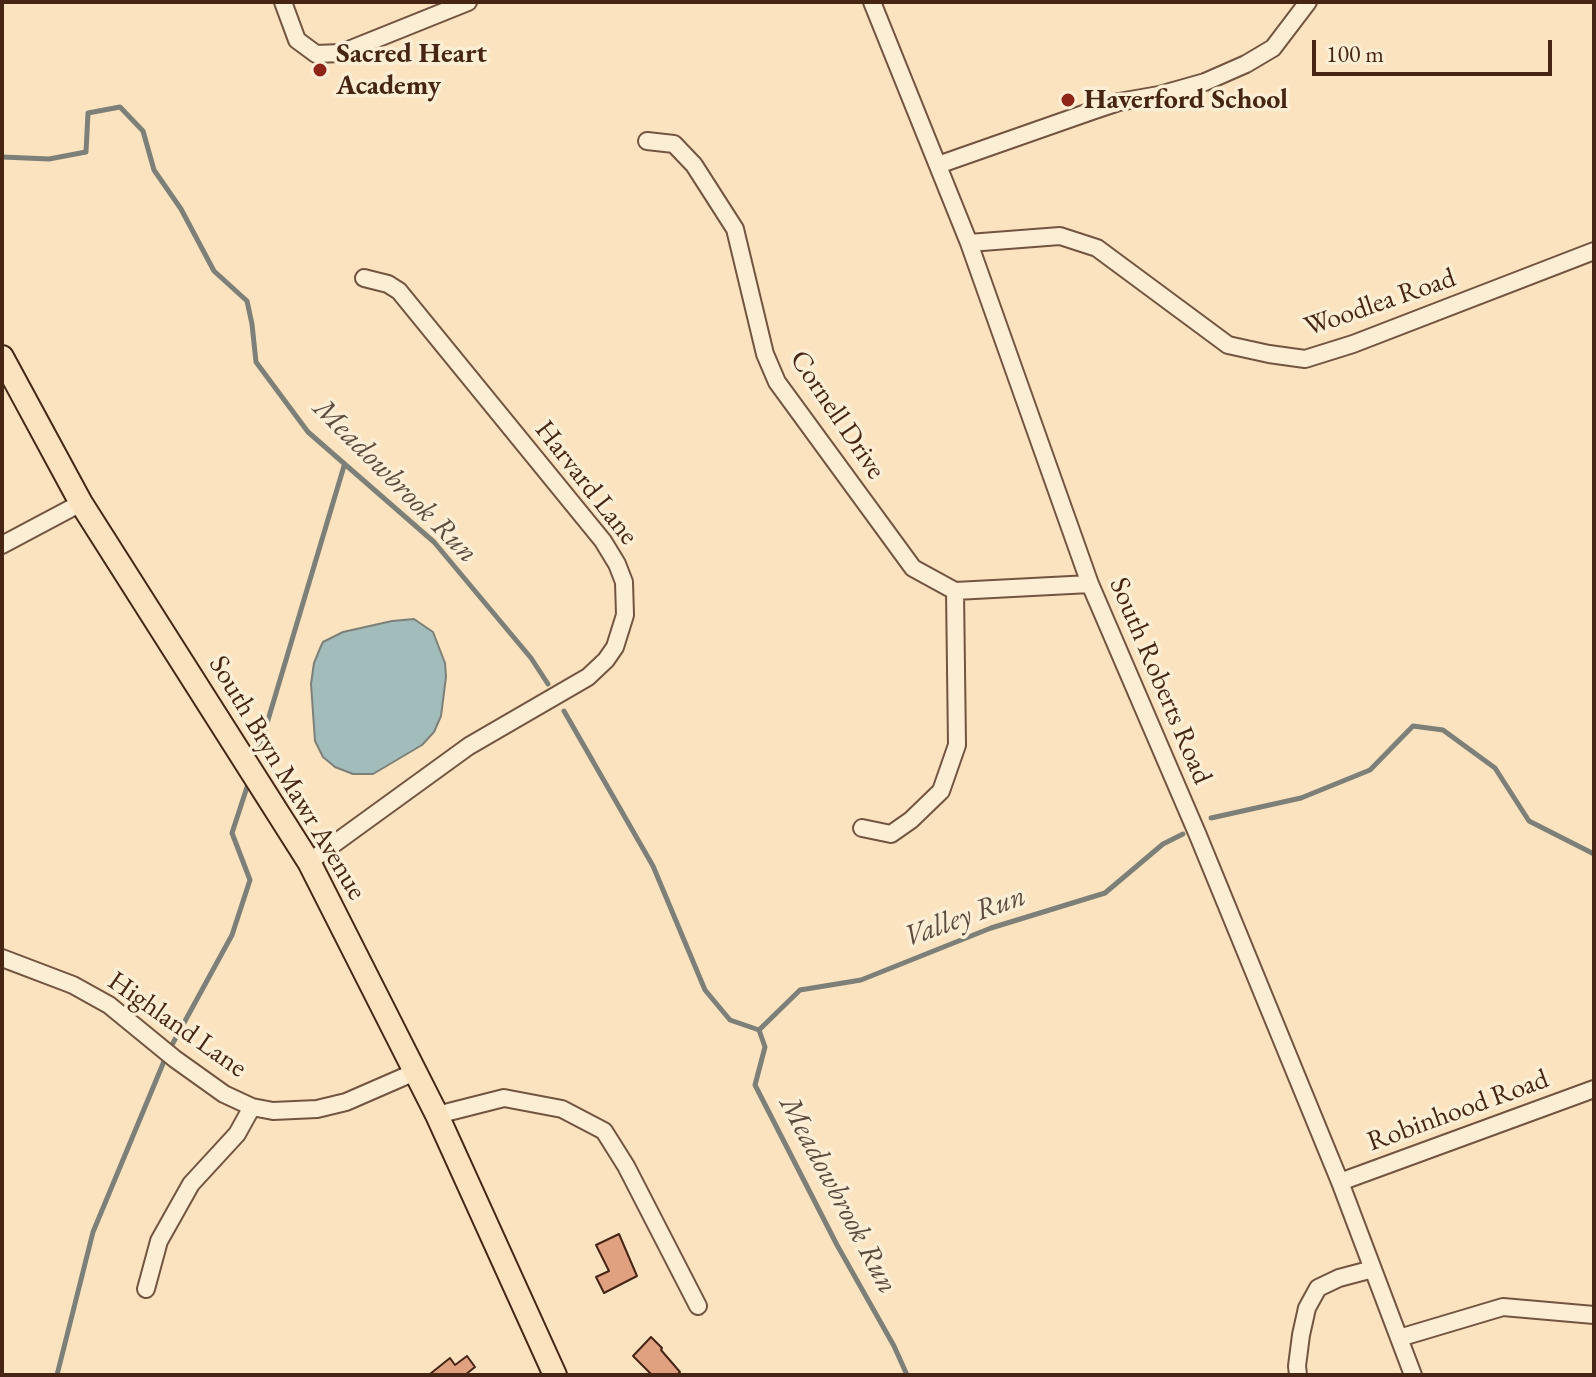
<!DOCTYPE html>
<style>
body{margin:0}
#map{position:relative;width:1596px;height:1377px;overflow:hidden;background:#fbe3bf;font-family:"EB Garamond",serif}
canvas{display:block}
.frame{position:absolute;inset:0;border:4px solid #462515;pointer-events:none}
.scale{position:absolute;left:1312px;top:40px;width:240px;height:36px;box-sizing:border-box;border:4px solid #462515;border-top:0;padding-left:10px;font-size:24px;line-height:28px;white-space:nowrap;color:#462515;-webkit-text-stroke:6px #fcedd5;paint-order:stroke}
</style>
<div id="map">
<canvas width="1596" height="1377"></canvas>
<div class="frame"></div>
<div class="scale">100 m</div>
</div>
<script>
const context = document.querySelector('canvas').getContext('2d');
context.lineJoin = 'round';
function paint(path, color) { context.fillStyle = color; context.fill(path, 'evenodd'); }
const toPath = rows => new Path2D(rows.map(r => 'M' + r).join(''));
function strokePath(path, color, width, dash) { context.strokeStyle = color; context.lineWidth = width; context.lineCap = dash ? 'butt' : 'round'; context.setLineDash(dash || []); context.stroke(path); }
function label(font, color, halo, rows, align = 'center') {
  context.font = font + ' "EB Garamond",serif'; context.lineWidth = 7; context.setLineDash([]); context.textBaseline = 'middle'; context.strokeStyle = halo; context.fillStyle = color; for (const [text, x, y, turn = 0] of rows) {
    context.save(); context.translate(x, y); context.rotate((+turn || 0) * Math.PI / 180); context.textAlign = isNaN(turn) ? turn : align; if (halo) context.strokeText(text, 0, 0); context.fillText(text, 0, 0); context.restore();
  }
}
const water = toPath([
 [414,619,433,632,445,663,446,677,441,716,434,732,422,745,373,774,353,774,335,767,323,757,315,741,311,684,314,663,321,646,323,642,343,632,392,621,414,619]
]);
const stream = toPath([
 [2,157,49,159,86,152,88,113,120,107,143,131,154,170,181,209,214,271,247,301,252,324,256,362,308,432,434,542,531,658,548,684],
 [564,711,653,866,705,990,730,1020,759,1030,765,1047,755,1085,837,1245,894,1346,907,1375],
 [259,750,344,466],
 [1211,818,1301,798,1370,770,1413,726,1443,730,1495,768,1529,821,1594,854],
 [759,1030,800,990,861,980,991,928,1105,893,1163,844,1183,834],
 [57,1375,93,1232,167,1054,232,935,250,880,232,833,249,781]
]);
const building = toPath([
 [619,1234,637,1276,604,1293,596,1277,609,1271,596,1245,619,1234],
 [651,1337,662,1348,661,1350,680,1372,677,1375,652,1375,633,1356,651,1337],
 [467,1356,475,1367,465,1375,430,1374,450,1358,455,1365,467,1356]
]);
const minor = toPath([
 [283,2,297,40,316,54,341,53,468,2],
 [872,2,969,243,1090,584,1197,833,1340,1182,1413,1375],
 [647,141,674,144,694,165,735,229,765,354,777,382,913,568,955,591,1090,584],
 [938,165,1092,111,1119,102,1159,95,1205,82,1246,64,1273,48,1308,2],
 [969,243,1060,236,1097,248,1228,345,1269,354,1305,359,1353,344,1594,251],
 [2,545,81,503],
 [862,828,891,834,911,820,941,791,957,745,955,591],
 [309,862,469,746,588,677,606,660,615,647,625,615,624,582,617,564,603,541,399,291,388,284,364,278],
 [2,958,73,985,109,1005,175,1059,224,1094,252,1107,273,1111,317,1109,346,1102,415,1072],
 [437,1115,504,1098,562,1109,604,1131,626,1166,698,1306],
 [1340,1182,1594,1089],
 [146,1289,159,1241,191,1184,237,1134,252,1107],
 [1399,1338,1503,1307,1594,1315],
 [1298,1375,1297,1366,1301,1335,1307,1308,1318,1288,1339,1278,1373,1269]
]);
const major = toPath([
 [2,357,81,503,309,862,437,1115,555,1375]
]);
const markers = [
 [320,70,8,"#8f2418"],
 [1068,100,8,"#8f2418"]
];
const poiNames = [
 ["Sacred Heart",336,54],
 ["Academy",336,86],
 ["Haverford School",1084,100]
];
const streetNames = [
 ["Woodlea Road",1380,303,-19],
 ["Cornell Drive",837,415,56],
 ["Harvard Lane",586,483,52],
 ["South Roberts Road",1160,681,67],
 ["South Bryn Mawr Avenue",287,778,59],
 ["Highland Lane",177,1025,35],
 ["Robinhood Road",1458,1111,-20]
];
const waterNames = [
 ["Meadowbrook Run",395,481,45],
 ["Valley Run",965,917,-20],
 ["Meadowbrook Run",838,1195,62]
];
paint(water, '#a2bcbb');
strokePath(water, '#7d8079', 2);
strokePath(stream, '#7d8079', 5);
paint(building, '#e0a181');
strokePath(building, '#462515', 2);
strokePath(minor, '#735440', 20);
strokePath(major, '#462515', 26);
strokePath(minor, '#fcedd5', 16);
strokePath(major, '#fbe3bf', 22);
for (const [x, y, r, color] of markers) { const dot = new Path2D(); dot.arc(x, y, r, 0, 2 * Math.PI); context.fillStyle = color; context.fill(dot); strokePath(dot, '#fcedd5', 3); }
label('bold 28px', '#462515', '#fcedd5', poiNames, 'left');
label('28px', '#462515', '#fcedd5', streetNames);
label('italic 30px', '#5d4b3e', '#fcedd5', waterNames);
</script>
